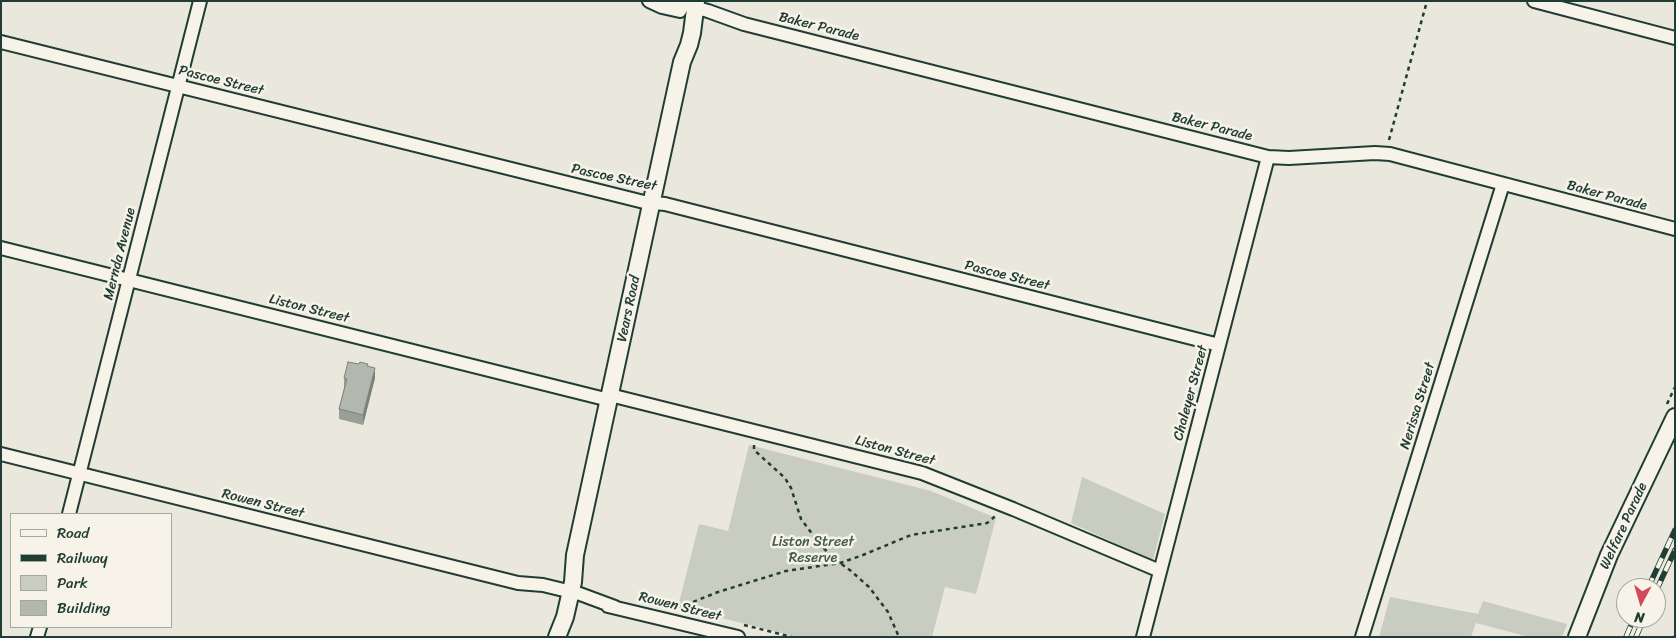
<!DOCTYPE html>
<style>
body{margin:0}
#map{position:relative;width:1676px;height:638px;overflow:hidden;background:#eae8dd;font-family:Sriracha,sans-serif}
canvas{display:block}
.frame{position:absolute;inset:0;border:2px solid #1f3d34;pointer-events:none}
.legend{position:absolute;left:10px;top:513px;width:162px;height:115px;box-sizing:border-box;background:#f7f3e8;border:1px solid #a1aaa0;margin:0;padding:6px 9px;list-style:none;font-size:15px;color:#1f3d34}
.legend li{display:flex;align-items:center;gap:10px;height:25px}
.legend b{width:25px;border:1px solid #a1aaa0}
.north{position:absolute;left:1616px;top:578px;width:50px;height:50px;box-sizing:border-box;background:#f7f3e8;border:1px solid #a1aaa0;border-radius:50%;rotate:186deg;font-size:14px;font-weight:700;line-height:20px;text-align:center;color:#1f3d34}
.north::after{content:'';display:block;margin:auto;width:18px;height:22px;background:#d1495b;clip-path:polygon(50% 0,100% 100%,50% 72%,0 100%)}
</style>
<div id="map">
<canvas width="1676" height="638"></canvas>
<div class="frame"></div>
<ul class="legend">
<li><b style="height:6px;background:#f7f3e8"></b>Road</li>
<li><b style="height:6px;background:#1f3d34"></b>Railway</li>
<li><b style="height:14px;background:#c8ccc1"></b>Park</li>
<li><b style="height:14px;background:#b2b8ae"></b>Building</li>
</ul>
<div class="north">N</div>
</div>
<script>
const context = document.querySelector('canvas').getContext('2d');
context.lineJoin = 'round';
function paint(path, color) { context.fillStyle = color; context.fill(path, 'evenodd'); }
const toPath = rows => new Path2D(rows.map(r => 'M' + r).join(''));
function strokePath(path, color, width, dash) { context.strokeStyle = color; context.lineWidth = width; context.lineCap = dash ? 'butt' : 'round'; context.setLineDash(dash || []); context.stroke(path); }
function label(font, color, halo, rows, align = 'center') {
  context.font = font + ' Sriracha,sans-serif'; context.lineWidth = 5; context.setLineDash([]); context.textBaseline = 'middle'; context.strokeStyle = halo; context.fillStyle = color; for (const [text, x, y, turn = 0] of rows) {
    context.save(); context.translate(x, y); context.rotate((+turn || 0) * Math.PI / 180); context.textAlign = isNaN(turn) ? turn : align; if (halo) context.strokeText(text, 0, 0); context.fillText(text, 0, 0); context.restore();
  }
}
const green = toPath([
 [749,445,931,491,996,518,976,594,945,587,932,637,797,637,678,607,699,524,728,531],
 [1082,477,1165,514,1153,560,1071,523],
 [1390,597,1478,614,1483,601,1567,624,1562,637,1529,637,1476,623,1471,637,1379,637]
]);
const path = toPath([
 [1389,140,1427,1],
 [1667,404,1675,387],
 [754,445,754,450,785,478,791,488,801,519,819,543,832,557,851,571,869,587,888,612,899,637],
 [679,609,683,606,718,592,786,571,840,563,863,555,911,535,987,523,991,520,995,516,994,515],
 [744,625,792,637],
 [1674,637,1675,636]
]);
const street = toPath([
 [649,1,662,7,680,11],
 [671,1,708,11,744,24,1268,157,1289,158,1375,153,1390,154,1675,229],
 [1534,1,1675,38],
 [1,42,644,202,665,204,1219,345],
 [1,248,609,400],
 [610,395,922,473,1013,509,1160,571],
 [1,454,518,583,543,585,580,594,615,607],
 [69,514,200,1],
 [608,606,738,637],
 [37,637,40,627],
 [1143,637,1268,157],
 [1362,637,1503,184]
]);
const secondary = toPath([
 [557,637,565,617,573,582,575,555,682,62,689,45,692,33,696,1],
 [1577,637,1609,555,1675,417]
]);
const rail = toPath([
 [1648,588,1675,530],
 [1656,591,1675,550],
 [1626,637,1634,618],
 [1636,637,1644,618]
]);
const wall = toPath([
 [359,364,368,367,375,378,363,425,339,419,339,409,344,388,344,378]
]);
const shadedWall = toPath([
 [375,368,375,378,363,425,363,415]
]);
const building = toPath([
 [348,362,359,364,360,362,368,364,367,366,375,368,363,415,339,409,347,379,344,378,348,362]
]);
const streetNames = [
 ["Baker Parade",819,27,14],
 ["Pascoe Street",221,81,14],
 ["Baker Parade",1212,127,14],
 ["Pascoe Street",614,178,12],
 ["Baker Parade",1607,196,15],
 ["Mernda Avenue",120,254,-76],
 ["Pascoe Street",1007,276,14],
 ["Liston Street",309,309,14],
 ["Vears Road",629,309,-78],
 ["Chaleyer Street",1191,393,-75],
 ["Nerissa Street",1418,406,-73],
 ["Liston Street",895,451,15],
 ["Rowen Street",263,504,14],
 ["Welfare Parade",1624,526,-65],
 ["Rowen Street",680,607,14]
];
const parkNames = [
 ["Liston Street",813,542],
 ["Reserve",813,558]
];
paint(green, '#c8ccc1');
strokePath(street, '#1f3d34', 16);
strokePath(secondary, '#1f3d34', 20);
strokePath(path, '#1f3d34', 2.5, [4, 4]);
strokePath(street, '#f7f3e8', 12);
strokePath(secondary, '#f7f3e8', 16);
strokePath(rail, '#1f3d34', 5.5);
strokePath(rail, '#f7f3e8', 4, [11]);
paint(wall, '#999e96');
paint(shadedWall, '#7d817a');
paint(building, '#b2b8ae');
strokePath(building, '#7d817a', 1);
label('14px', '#1f3d34', '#f7f3e8', streetNames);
label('14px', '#415a50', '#f7f3e8', parkNames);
</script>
